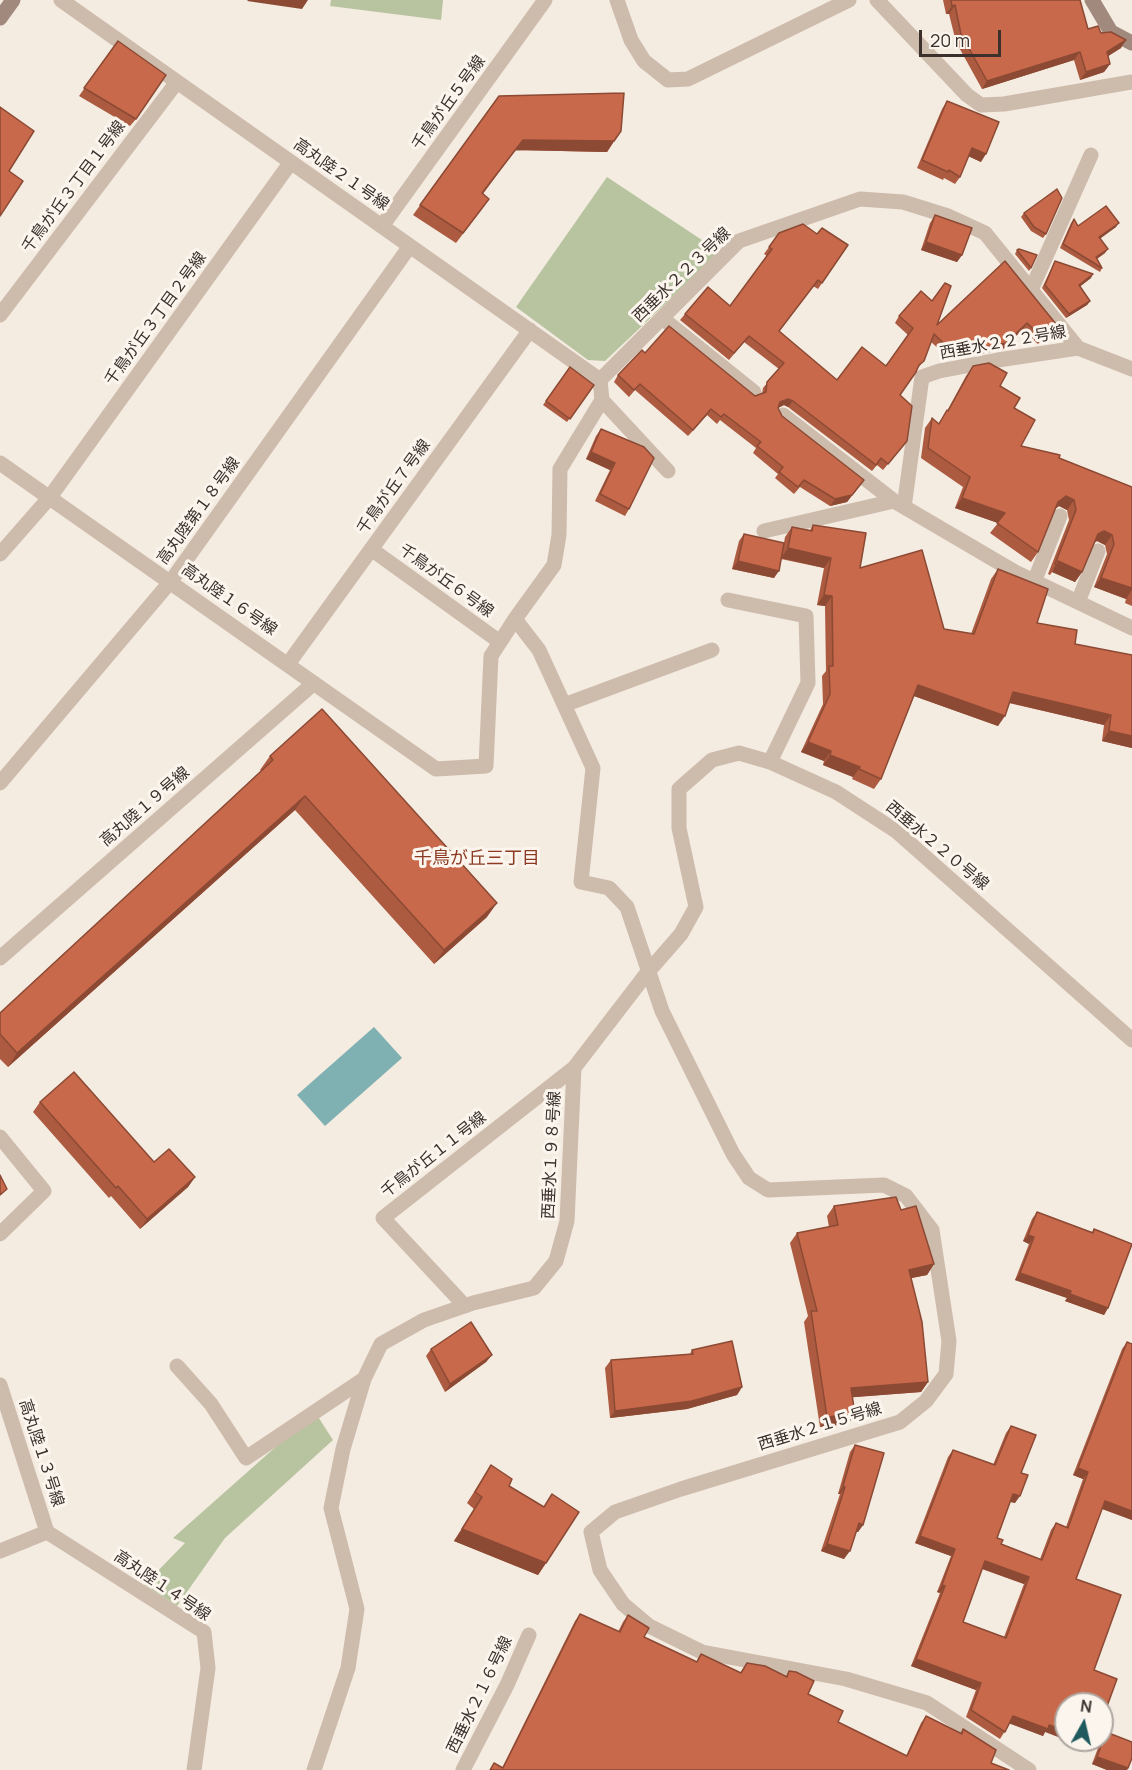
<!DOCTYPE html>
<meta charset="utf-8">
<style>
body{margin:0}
#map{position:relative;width:1132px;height:1770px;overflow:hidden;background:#f4ebe1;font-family:Manrope,sans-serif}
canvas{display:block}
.north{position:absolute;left:1054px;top:1692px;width:60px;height:60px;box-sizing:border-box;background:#fbf5ee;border:2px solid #aea6a0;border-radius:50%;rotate:8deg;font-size:16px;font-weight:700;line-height:24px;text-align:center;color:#3b302b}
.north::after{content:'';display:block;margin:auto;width:21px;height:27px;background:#1f5a5e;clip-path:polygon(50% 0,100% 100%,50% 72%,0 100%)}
.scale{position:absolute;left:919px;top:30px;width:82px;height:27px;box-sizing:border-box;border:3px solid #3b302b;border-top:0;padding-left:8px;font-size:18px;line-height:21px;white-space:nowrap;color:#3b302b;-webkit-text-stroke:4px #fbf5ee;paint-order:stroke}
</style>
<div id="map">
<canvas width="1132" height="1770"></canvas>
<div class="north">N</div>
<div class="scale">20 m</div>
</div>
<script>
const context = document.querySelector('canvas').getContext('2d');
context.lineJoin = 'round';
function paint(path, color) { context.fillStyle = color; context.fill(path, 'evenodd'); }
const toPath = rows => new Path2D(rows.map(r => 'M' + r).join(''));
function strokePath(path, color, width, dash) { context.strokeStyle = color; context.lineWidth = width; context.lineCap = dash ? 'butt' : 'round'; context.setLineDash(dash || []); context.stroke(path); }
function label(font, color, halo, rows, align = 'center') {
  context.font = font + ' Manrope,"Noto Sans JP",sans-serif'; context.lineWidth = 6; context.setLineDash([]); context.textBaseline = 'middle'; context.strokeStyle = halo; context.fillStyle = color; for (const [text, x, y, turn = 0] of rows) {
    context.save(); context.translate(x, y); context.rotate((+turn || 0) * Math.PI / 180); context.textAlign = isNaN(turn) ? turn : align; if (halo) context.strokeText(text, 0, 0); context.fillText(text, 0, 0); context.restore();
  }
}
const green = toPath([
 [331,0,443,0,441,20,330,6],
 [607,177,720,252,605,361,588,360,516,307],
 [315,1412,333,1440,225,1538,177,1606,144,1585,185,1543,173,1538]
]);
const water = toPath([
 [374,1027,402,1058,325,1126,297,1095]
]);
const street = toPath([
 [61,0,600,380],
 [617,0,631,40,644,61,668,80,688,79,849,0],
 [877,0,967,95,981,105,1004,104,1132,82],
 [382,226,545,0],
 [1031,290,1091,155],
 [0,315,177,82],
 [662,318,754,392],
 [600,380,739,241,860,199,903,202,948,216,985,233,1078,348,1132,369],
 [602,400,668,471],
 [783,415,894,501,1015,572,1132,628],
 [0,463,436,769,486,766,491,656,515,619,554,565,559,535,560,469,602,400,600,380],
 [904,507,922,377,939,371,998,360,1078,348],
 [764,531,894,501],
 [371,549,500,642],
 [0,554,50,497,291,162],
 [1034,582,1060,516],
 [728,600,806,616,808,683,770,762],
 [1078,602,1098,551],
 [515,619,539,650,593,768,581,882,609,888,627,907,662,1011,733,1154,749,1178,768,1190,884,1185,906,1196,932,1230,949,1341,946,1374,926,1401,900,1422,681,1489,615,1512,591,1532,600,1570,623,1604,649,1626,702,1652,846,1679,927,1703,1029,1770],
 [288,664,530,330],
 [564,705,712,650],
 [0,783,171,581,410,246],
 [0,958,314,683],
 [0,1137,44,1191,0,1234],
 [465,1306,383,1218,574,1068],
 [177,1366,211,1404,246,1458,364,1379],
 [0,1385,47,1532],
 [47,1532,204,1632,208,1668,194,1770],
 [0,1551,47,1532],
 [314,1770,348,1668,357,1609,331,1508,343,1449,364,1379,381,1344,424,1320,473,1303,534,1288,556,1261,567,1221,574,1068,647,973,681,934,696,907,679,828,679,789,712,760,739,753,770,762,836,792,896,831,1132,1040],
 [463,1770,507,1685,529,1635]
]);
const secondary = toPath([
 [1092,0,1111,32,1132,43],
 [0,18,13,0]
]);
const wall = toPath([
 [943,0,1080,0,1088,29,1101,33,1121,48,1108,56,1110,64,1104,72,1080,80,1074,60,982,89,956,42,949,14,946,14],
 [118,41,136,119,130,126,79,96],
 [499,96,621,131,607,152,515,150,483,194,482,209,456,243,413,215],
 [947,101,981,162,968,156,960,177,955,184,944,178,943,180,917,168,942,109],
 [1024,213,1046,234,1043,238,1031,231,1021,217],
 [935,215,962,255,957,262,921,250,930,223],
 [1074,219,1078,226,1116,227,1100,238,1105,253,1097,259,1102,268,1100,272,1060,248,1071,223],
 [779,233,817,234,848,245,818,289,813,286,779,331,837,380,886,366,908,335,895,323,899,316,937,325,1005,261,1051,330,1038,344,1022,330,1002,350,950,359,931,342,924,361,917,369,900,395,907,441,883,470,877,465,872,471,788,407,784,405,778,408,782,416,859,486,847,502,830,506,800,487,794,494,775,478,778,474,753,453,756,448,720,420,717,424,707,415,688,436,635,390,629,397,614,382,618,375,645,353,755,396,762,394,763,388,779,369,744,342,729,360,680,320,685,314,730,306,767,256,764,254],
 [1017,250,1031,268,1029,271,1015,254],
 [1055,261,1091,278,1080,286,1090,301,1087,305,1066,318,1042,288,1053,265],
 [973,366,1000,386,1014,408,1021,446,1059,458,1132,487,1132,606,1125,603,1126,599,1094,587,1107,554,1105,545,1097,541,1095,542,1082,572,1075,582,1052,572,1050,575,1048,574,1069,520,1067,510,1059,506,1055,509,1038,552,1031,562,990,533,998,523,955,508,963,487,921,458,925,428,932,418,938,424,947,411,966,376],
 [570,367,594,385,567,422,543,405],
 [601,429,629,509,625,516,595,501,610,470,586,459,596,436],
 [813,525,860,568,944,629,971,634,991,579,998,569,1037,623,1075,644,1132,655,1132,748,1102,741,1104,725,1009,703,998,726,914,696,881,779,874,789,852,779,853,777,823,765,824,761,801,752,823,704,822,676,826,671,825,606,817,605,824,568,781,559,774,578,732,569,739,541,744,534,784,543,785,537,792,527,810,530],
 [270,756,487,917,434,964,295,810,8,1067,0,1059,0,1013,261,771,260,770],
 [40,1102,154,1162,195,1177,188,1187,140,1229,111,1196,109,1198,33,1112],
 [834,1206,901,1210,934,1264,927,1275,911,1278,928,1382,921,1392,852,1397,848,1424,820,1427,804,1322,808,1316,790,1243,797,1233,829,1227,827,1216],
 [1037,1212,1092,1232,1094,1229,1108,1308,1104,1315,1065,1301,1067,1298,1015,1280,1029,1244,1023,1241,1032,1219],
 [1127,1342,1132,1344,1132,1520,1102,1509,1076,1579,1045,1732,1043,1736,1010,1723,1000,1739,966,1717,976,1690,911,1666,940,1593,937,1592,951,1556,915,1543,948,1457,953,1450,993,1465,1006,1433,1011,1426,1021,1473,1015,1503,1010,1502,997,1538,1001,1544,1040,1559,1051,1530,1056,1523,1066,1527,1083,1479,1073,1475,1122,1349],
 [982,1569,1024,1584,1004,1637,963,1622],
 [431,1349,492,1355,486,1362,445,1392,426,1356],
 [692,1350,742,1387,737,1395,687,1409,610,1418,605,1368,611,1360,690,1354],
 [855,1445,863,1525,858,1532,856,1532,844,1559,821,1551,840,1494,838,1494,850,1452],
 [491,1465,509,1486,544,1507,552,1494,546,1563,538,1575,454,1541,474,1509,467,1503],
 [580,1614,618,1632,623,1622,628,1615,644,1637,696,1662,701,1654,740,1673,747,1663,786,1676,789,1671,808,1694,838,1722,906,1756,921,1723,926,1716,960,1733,963,1729,991,1763,1009,1770,490,1770,494,1763,502,1768,575,1621],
 [1106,1732,1128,1768,1127,1770,1107,1770,1092,1764,1101,1740,1102,1740,1102,1738]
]);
const shadedWall = toPath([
 [248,0,308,0,302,9,247,1],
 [955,5,949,14,946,14,952,6],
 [1126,40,1121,48,1102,60,1107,52],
 [1080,52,1074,60,982,89,987,81],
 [1110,64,1104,72,1080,80,1086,72],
 [523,140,614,141,607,152,515,150,475,204],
 [972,148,986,154,981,162,966,155],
 [1119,223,1116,227,1097,241,1099,237],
 [926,242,962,255,957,262,921,250],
 [1108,249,1105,253,1093,261,1096,257],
 [1093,274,1091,278,1077,289,1079,285],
 [1090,301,1087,305,1066,318,1069,314],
 [1027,323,1022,330,1002,350,950,359,954,353],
 [788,399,793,401,788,407,784,405,776,409,780,402],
 [711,409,707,415,688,436,693,430],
 [591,452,615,463,610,470,586,459],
 [864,480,847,502,830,506,835,499],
 [1066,496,1074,500,1067,510,1059,506,1051,512,1058,502],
 [962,498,1005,513,998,523,955,508],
 [1104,531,1112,535,1105,545,1097,541,1092,544,1098,534],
 [788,548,831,558,824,568,781,558],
 [738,561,779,571,774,578,732,569],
 [1058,561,1082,572,1075,582,1052,572],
 [1101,578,1132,588,1132,590,1126,599,1094,587],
 [824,595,832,596,825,606,817,605],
 [918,685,1005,716,998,726,911,695],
 [1013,692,1111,715,1104,725,1006,702],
 [1109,731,1132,736,1132,748,1102,741],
 [808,742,831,751,824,761,801,752],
 [830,755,860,767,853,777,823,765],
 [305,796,295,810,8,1067,17,1053],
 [497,903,487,917,434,964,444,950],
 [195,1177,188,1187,140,1229,147,1219],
 [1028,1235,1034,1237,1029,1244,1023,1241],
 [934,1264,927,1275,902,1280,909,1270],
 [1020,1273,1071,1291,1067,1298,1015,1280],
 [1070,1294,1108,1308,1104,1315,1065,1301],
 [492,1355,486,1362,445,1392,450,1384],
 [928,1382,921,1392,844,1398,851,1388],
 [742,1387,737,1395,687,1409,610,1418,615,1411],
 [855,1414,848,1424,820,1427,827,1417],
 [1078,1468,1088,1472,1083,1479,1073,1475],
 [843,1486,845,1487,840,1494,838,1494],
 [1013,1494,1020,1496,1015,1503,1008,1501],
 [1105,1501,1132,1511,1132,1520,1100,1508],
 [859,1523,863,1525,858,1532,853,1531],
 [462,1529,546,1563,538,1575,454,1541],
 [920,1536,955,1549,951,1556,915,1543],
 [827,1544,850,1551,844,1559,821,1551],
 [985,1561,1029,1577,1024,1584,980,1568],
 [942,1585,945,1586,940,1593,937,1592],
 [916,1659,981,1683,976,1690,911,1666],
 [1013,1716,1049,1725,1066,1731,1066,1740,1045,1732,1043,1736,1008,1723],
 [1066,1740,1090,1740,1094,1742,1089,1749],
 [1097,1757,1128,1768,1127,1770,1107,1770,1092,1764]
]);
const building = toPath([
 [951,0,1080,0,1088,29,1098,26,1101,33,1111,32,1126,40,1107,52,1110,64,1086,72,1080,52,987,81,961,34,955,5,952,6,951,0],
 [118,41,166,75,136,119,84,88,118,41],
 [624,93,621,131,614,141,523,140,482,193,489,199,463,233,420,205,499,96,624,93],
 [947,101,999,122,986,154,972,148,960,177,949,170,948,172,922,160,947,101],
 [0,107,34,131,9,171,23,181,0,216,0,107],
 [1057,189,1062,198,1046,234,1034,227,1024,213,1057,189],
 [1106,206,1119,223,1099,237,1108,249,1096,257,1102,268,1063,244,1074,219,1078,226,1106,206],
 [935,215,972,228,962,255,926,242,935,215],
 [803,224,817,234,822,228,848,245,822,283,818,280,779,331,837,380,862,347,886,366,913,328,899,316,921,291,932,301,945,283,951,286,937,325,1005,261,1056,324,1043,338,1027,323,1006,343,954,353,934,334,924,361,919,365,916,372,900,395,912,406,907,441,888,464,881,458,876,465,793,401,788,399,780,402,778,408,782,416,864,480,852,495,835,499,804,480,798,487,779,472,783,467,757,446,761,442,724,414,721,417,711,409,693,430,640,384,634,390,618,375,642,350,645,353,669,326,755,396,766,392,767,382,784,363,749,336,734,353,685,314,708,287,730,306,772,249,769,247,779,233,803,224],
 [1019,249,1037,255,1031,268,1017,250,1019,249],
 [1055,261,1093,274,1079,285,1090,301,1069,314,1045,285,1055,261],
 [989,363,1007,373,1000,386,1020,398,1014,408,1035,420,1021,446,1060,455,1059,458,1132,487,1132,588,1101,578,1114,544,1112,535,1104,531,1098,534,1082,572,1058,561,1057,565,1055,564,1076,510,1074,500,1066,496,1058,502,1038,552,997,523,1005,513,962,498,970,477,928,448,932,418,939,424,947,410,948,411,973,366,989,363],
 [570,367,594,385,570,419,546,401,570,367],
 [601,429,644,447,654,458,629,509,600,494,615,463,591,452,601,429],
 [813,525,866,533,860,568,922,550,944,629,974,634,998,569,1048,589,1037,623,1077,630,1075,644,1132,655,1132,736,1109,731,1111,715,1013,692,1005,716,918,685,881,779,859,769,860,767,830,755,831,751,808,742,830,694,829,666,833,666,832,596,824,595,831,558,788,548,792,527,812,531,813,525],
 [744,534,784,543,779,571,738,561,744,534],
 [322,709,497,903,444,950,305,796,17,1053,0,1034,0,1013,228,802,273,760,270,756,322,709],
 [74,1072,154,1162,169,1149,195,1177,147,1219,118,1186,116,1188,40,1102,74,1072],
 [0,1175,7,1189,0,1195,0,1175],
 [896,1197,901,1210,916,1206,934,1264,909,1270,922,1322,928,1382,851,1388,855,1414,827,1417,811,1311,817,1311,797,1233,838,1225,834,1206,896,1197],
 [1037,1212,1093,1233,1094,1229,1132,1244,1108,1308,1070,1294,1071,1291,1020,1273,1034,1237,1028,1235,1037,1212],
 [471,1322,492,1355,450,1384,431,1349,471,1322],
 [732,1341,742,1387,692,1401,615,1411,611,1360,693,1354,692,1350,732,1341],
 [1127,1342,1132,1344,1132,1511,1105,1501,1076,1579,1121,1595,1094,1670,1117,1679,1102,1720,1102,1704,1066,1704,1066,1731,1049,1725,1048,1729,1013,1716,1005,1732,971,1710,981,1683,916,1659,945,1586,942,1585,955,1549,920,1536,953,1450,995,1465,1011,1426,1036,1435,1021,1473,1028,1475,1020,1496,1013,1494,997,1538,1003,1540,1001,1544,1042,1560,1056,1523,1068,1528,1088,1472,1078,1468,1127,1342],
 [985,1561,1029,1577,1006,1638,963,1622,985,1561],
 [855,1445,884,1453,863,1525,859,1523,850,1551,827,1544,845,1487,843,1486,855,1445],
 [491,1465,512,1479,509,1486,544,1507,552,1494,579,1512,546,1563,462,1529,482,1497,475,1492,491,1465],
 [580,1614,620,1632,628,1615,649,1628,644,1637,697,1662,701,1654,741,1673,747,1663,765,1666,787,1677,789,1671,796,1672,814,1681,808,1694,843,1711,838,1722,907,1756,926,1716,962,1734,963,1729,996,1750,991,1763,1009,1770,490,1770,494,1763,503,1768,580,1614],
 [1106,1732,1132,1742,1132,1758,1128,1768,1097,1757,1106,1732]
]);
const streetNames = [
 ["千鳥が丘５号線",449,103,-54],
 ["高丸陸２１号線",341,175,35],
 ["千鳥が丘３丁目１号線",74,187,-53],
 ["西垂水２２３号線",682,275,-44],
 ["千鳥が丘３丁目２号線",156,319,-54],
 ["西垂水２２２号線",1003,343,-10],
 ["千鳥が丘７号線",394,487,-54],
 ["高丸陸第１８号線",199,511,-54],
 ["千鳥が丘６号線",446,581,36],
 ["高丸陸１６号線",229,600,35],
 ["高丸陸１９号線",145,807,-41],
 ["西垂水２２０号線",937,846,40],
 ["千鳥が丘１１号線",434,1155,-38],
 ["西垂水１９８号線",552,1155,-87],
 ["西垂水２１５号線",820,1427,-17],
 ["高丸陸１３号線",41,1453,72],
 ["高丸陸１４号線",162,1586,34],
 ["西垂水２１６号線",480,1695,-64]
];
const neighbourhoodNames = [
 ["千鳥が丘三丁目",477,859]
];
paint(green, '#b8c4a0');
paint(water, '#7fb0b2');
strokePath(street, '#cdbbac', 15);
strokePath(secondary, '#a18a7d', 15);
paint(wall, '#ac5a40');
paint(shadedWall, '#8c4a34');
paint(building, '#c8694b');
strokePath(building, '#8c4a34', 1.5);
label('16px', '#3b302b', '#fbf5ee', streetNames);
label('18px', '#8c3b22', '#fbf5ee', neighbourhoodNames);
</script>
